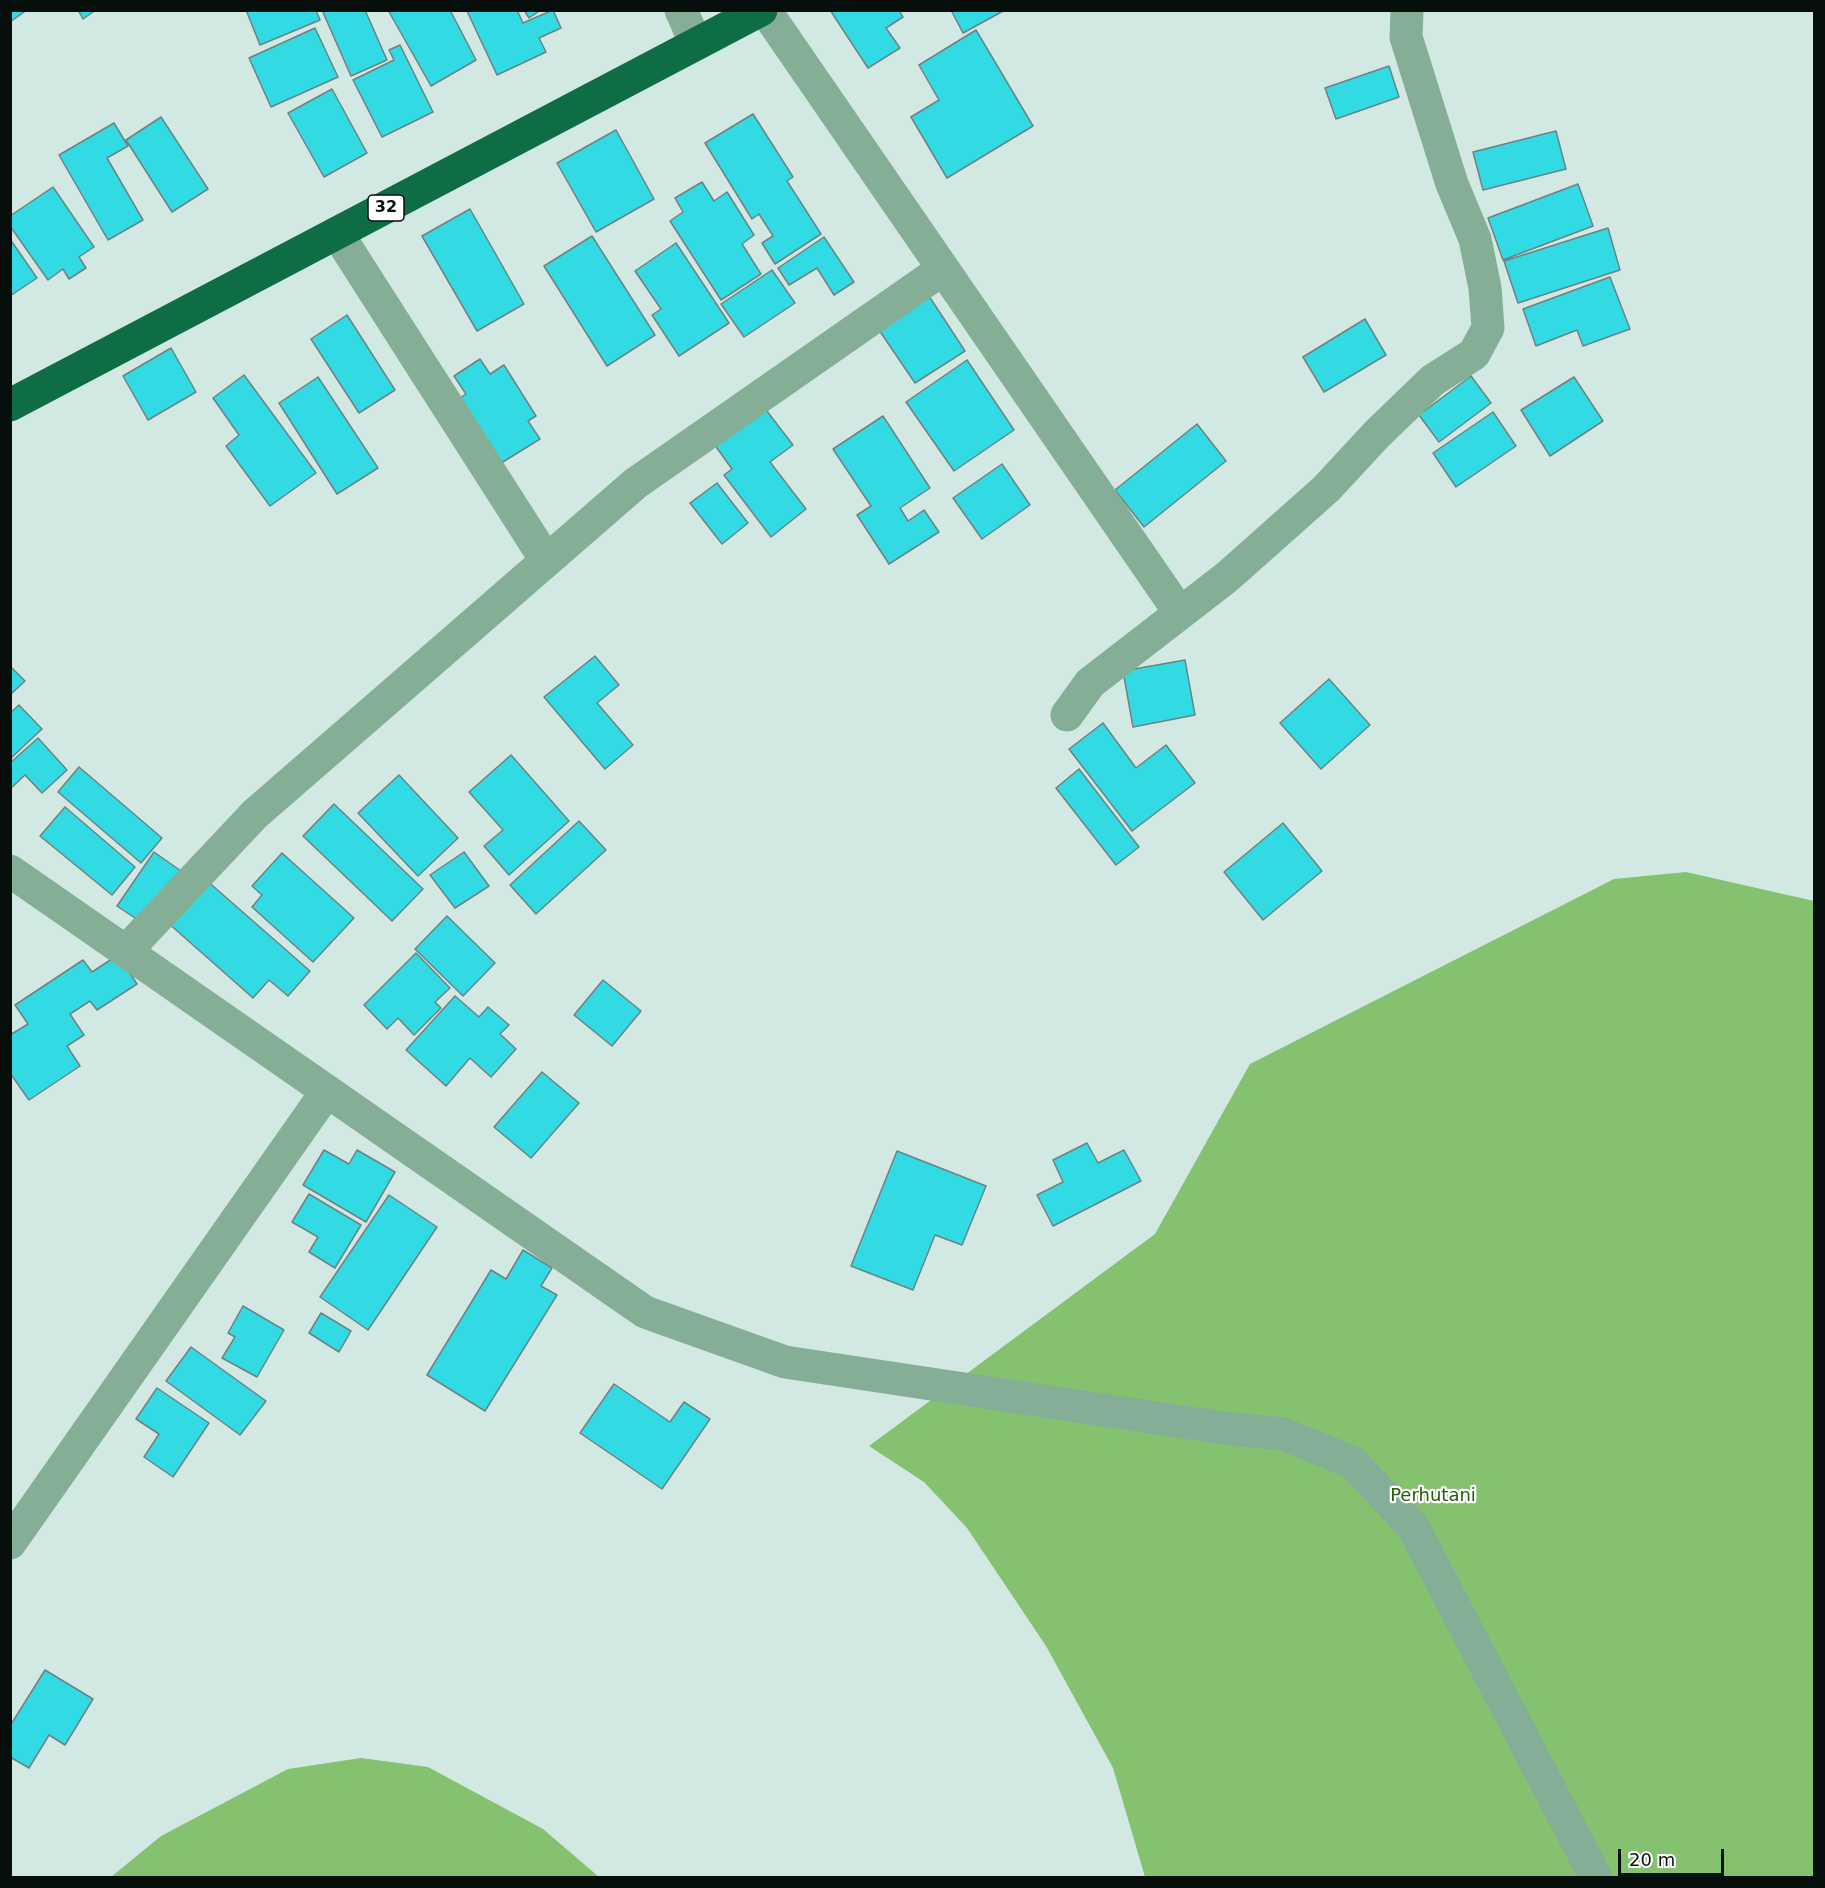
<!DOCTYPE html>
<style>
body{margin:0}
#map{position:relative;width:1825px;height:1888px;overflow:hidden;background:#d2e9e3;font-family:"DejaVu Sans",sans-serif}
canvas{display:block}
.frame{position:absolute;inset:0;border:12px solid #070f0d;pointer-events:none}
.scale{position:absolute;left:1618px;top:1849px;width:106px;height:27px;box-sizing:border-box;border:3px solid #070f0d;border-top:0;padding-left:8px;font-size:18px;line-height:21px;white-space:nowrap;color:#070f0d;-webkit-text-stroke:4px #fff;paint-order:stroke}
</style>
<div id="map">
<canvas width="1825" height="1888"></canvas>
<div class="frame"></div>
<div class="scale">20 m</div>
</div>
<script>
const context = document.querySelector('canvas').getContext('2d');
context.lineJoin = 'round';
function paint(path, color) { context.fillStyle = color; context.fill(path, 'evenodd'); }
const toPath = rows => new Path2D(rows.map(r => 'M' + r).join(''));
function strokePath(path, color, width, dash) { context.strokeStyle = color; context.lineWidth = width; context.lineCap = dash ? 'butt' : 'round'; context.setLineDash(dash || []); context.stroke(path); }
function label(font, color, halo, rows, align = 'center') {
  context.font = font + ' "DejaVu Sans",sans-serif'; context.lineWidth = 4.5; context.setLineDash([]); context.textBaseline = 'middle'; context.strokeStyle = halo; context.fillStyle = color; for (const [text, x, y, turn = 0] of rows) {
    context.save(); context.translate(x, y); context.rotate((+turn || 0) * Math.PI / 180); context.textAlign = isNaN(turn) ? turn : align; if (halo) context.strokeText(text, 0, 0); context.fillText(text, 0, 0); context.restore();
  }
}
const forest = toPath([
 [1686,872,1814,901,1814,1877,1145,1877,1113,1768,1046,1646,967,1528,924,1482,869,1446,1155,1234,1250,1064,1614,879],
 [361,1758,428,1767,543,1829,599,1877,111,1877,161,1836,288,1769]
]);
const building = toPath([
 [10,10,27,10,10,22,10,10],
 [78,10,96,10,83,19,78,10],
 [246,10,316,10,320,20,260,45,246,10],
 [322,10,365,10,387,60,351,76,322,10],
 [388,10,450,10,476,60,431,86,388,10],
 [517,10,523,23,553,10,561,28,539,38,546,52,497,75,467,11,517,10],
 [524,10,541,10,529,18,524,10],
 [830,10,899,10,903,17,886,28,900,48,868,68,830,10],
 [951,10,1005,10,963,33,951,10],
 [315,28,338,77,271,107,249,58,315,28],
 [976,30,1033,126,947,178,911,117,939,100,919,65,976,30],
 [400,45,433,112,382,137,353,80,394,60,389,50,400,45],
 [1389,66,1399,97,1336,119,1325,88,1389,66],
 [332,89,367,153,324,177,288,113,332,89],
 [753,114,793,177,787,181,821,234,775,264,762,243,773,236,759,214,752,219,705,143,753,114],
 [161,117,208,189,172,212,126,140,161,117],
 [114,123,128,146,107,158,143,220,108,240,59,155,114,123],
 [616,130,654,199,596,232,557,163,616,130],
 [1556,131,1566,169,1483,190,1473,152,1556,131],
 [702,182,714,201,727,192,754,235,742,244,761,274,721,300,670,221,683,212,675,198,702,182],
 [1578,184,1593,226,1503,260,1488,218,1578,184],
 [53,187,94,247,79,257,86,268,69,279,63,269,48,280,10,226,10,216,53,187],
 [470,209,524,304,477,331,422,236,470,209],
 [1608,228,1620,270,1518,303,1504,261,1608,228],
 [592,236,655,335,607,366,544,266,592,236],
 [824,237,854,282,834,295,817,268,789,285,778,268,824,237],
 [10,239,37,278,10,296,10,239],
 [676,243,729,323,679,356,652,315,661,309,635,271,676,243],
 [772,270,795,303,744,337,721,304,772,270],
 [1610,277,1630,329,1583,346,1577,330,1536,346,1523,309,1610,277],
 [927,293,965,351,915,383,877,327,927,293],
 [347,315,395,390,359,413,311,339,347,315],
 [1365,319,1386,355,1324,392,1303,357,1365,319],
 [171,348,196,392,148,420,123,376,171,348],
 [480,359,490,374,504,365,536,416,528,421,540,439,498,465,457,400,466,394,454,376,480,359],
 [967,360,1014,430,954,471,906,402,967,360],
 [244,375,316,473,270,506,226,446,239,435,213,398,244,375],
 [1471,376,1491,403,1439,442,1419,415,1471,376],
 [318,377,378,468,337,494,279,403,318,377],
 [1574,377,1603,421,1550,456,1521,410,1574,377],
 [763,406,793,445,770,462,806,509,771,537,724,475,732,469,714,444,763,406],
 [1493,412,1516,446,1456,487,1433,453,1493,412],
 [883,416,930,488,900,508,908,521,924,510,939,532,889,564,857,515,871,506,833,449,883,416],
 [1197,424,1226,461,1144,527,1115,490,1197,424],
 [1002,464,1030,505,982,539,953,498,1002,464],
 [717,483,748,523,722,544,690,503,717,483],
 [595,656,619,685,597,703,633,745,605,769,544,697,595,656],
 [1185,660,1195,715,1133,727,1123,671,1185,660],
 [10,666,25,681,10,695,10,666],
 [1329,679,1370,725,1321,769,1280,723,1329,679],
 [19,705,42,729,10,759,10,713,19,705],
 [1103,723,1136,768,1166,745,1195,783,1132,831,1069,749,1103,723],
 [38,738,67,770,42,793,25,775,10,789,10,763,38,738],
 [511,755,569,821,509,875,484,846,503,830,469,792,511,755],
 [79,767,162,838,141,863,58,792,79,767],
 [1079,769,1139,847,1116,865,1056,788,1079,769],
 [399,775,458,838,418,876,358,813,399,775],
 [334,804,423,889,392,921,303,836,334,804],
 [65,807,135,867,112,895,40,836,65,807],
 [579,821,606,850,536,914,510,885,579,821],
 [1283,823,1322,871,1263,920,1224,872,1283,823],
 [154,852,181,871,144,924,117,906,154,852],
 [464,852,489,886,455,908,430,875,464,852],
 [282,853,354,918,313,962,252,907,262,895,252,886,282,853],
 [205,879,310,971,288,996,269,980,253,998,167,922,205,879],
 [447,916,495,963,463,996,415,949,447,916],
 [416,953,450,988,435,1002,441,1008,414,1035,398,1018,387,1029,364,1005,416,953],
 [118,955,137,984,97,1010,90,1001,70,1014,84,1035,67,1046,80,1066,29,1100,10,1073,10,1035,28,1024,15,1005,83,960,92,972,118,955],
 [603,980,641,1011,612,1046,574,1015,603,980],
 [455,996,479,1017,488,1007,509,1025,500,1034,516,1049,491,1077,470,1058,446,1086,406,1050,455,996],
 [542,1072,579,1103,531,1158,494,1127,542,1072],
 [1087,1143,1098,1163,1124,1150,1141,1181,1053,1226,1037,1195,1063,1182,1053,1160,1087,1143],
 [324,1150,349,1164,357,1150,395,1172,366,1222,303,1185,324,1150],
 [897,1151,986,1186,962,1245,935,1235,913,1290,851,1266,897,1151],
 [309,1194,361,1225,335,1268,309,1252,318,1237,292,1222,309,1194],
 [389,1195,437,1227,368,1330,320,1297,389,1195],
 [523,1250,552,1268,541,1286,557,1295,485,1411,427,1375,491,1270,506,1279,523,1250],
 [243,1306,284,1330,257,1377,222,1358,235,1337,228,1333,243,1306],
 [321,1313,351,1331,339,1352,309,1333,321,1313],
 [191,1347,266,1401,240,1435,166,1381,191,1347],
 [614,1384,670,1422,684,1402,710,1419,662,1489,580,1433,614,1384],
 [157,1388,209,1423,173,1477,144,1457,159,1434,136,1419,157,1388],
 [45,1670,93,1699,65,1745,49,1735,29,1768,10,1757,10,1726,45,1670]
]);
const minor = toPath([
 [681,10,696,44],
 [765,10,1180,613],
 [337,233,546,560],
 [1067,715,1090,683,1227,577,1326,489,1377,434,1433,380,1474,354,1488,328,1485,288,1475,239,1452,184,1406,37,1407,10],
 [10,871,645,1312,785,1362,1223,1428,1283,1434,1352,1462,1413,1527,1596,1878],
 [126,951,255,814,636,483,943,269],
 [10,1543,327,1091]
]);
const highway = toPath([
 [10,405,761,10]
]);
const shields = [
 [386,208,36]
];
const shieldNames = [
 ["32",386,208]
];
const parkNames = [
 ["Perhutani",1433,1496]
];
paint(forest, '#84c270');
paint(building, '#32dbe3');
strokePath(building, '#6c8283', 1.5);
strokePath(minor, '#84af96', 33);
strokePath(highway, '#0f6d46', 33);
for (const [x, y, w] of shields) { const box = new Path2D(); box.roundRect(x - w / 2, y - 13, w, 26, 4.5); context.fillStyle = '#fff'; context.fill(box); strokePath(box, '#070f0d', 1.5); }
label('bold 16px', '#070f0d', null, shieldNames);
label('18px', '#235d06', '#fff', parkNames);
</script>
